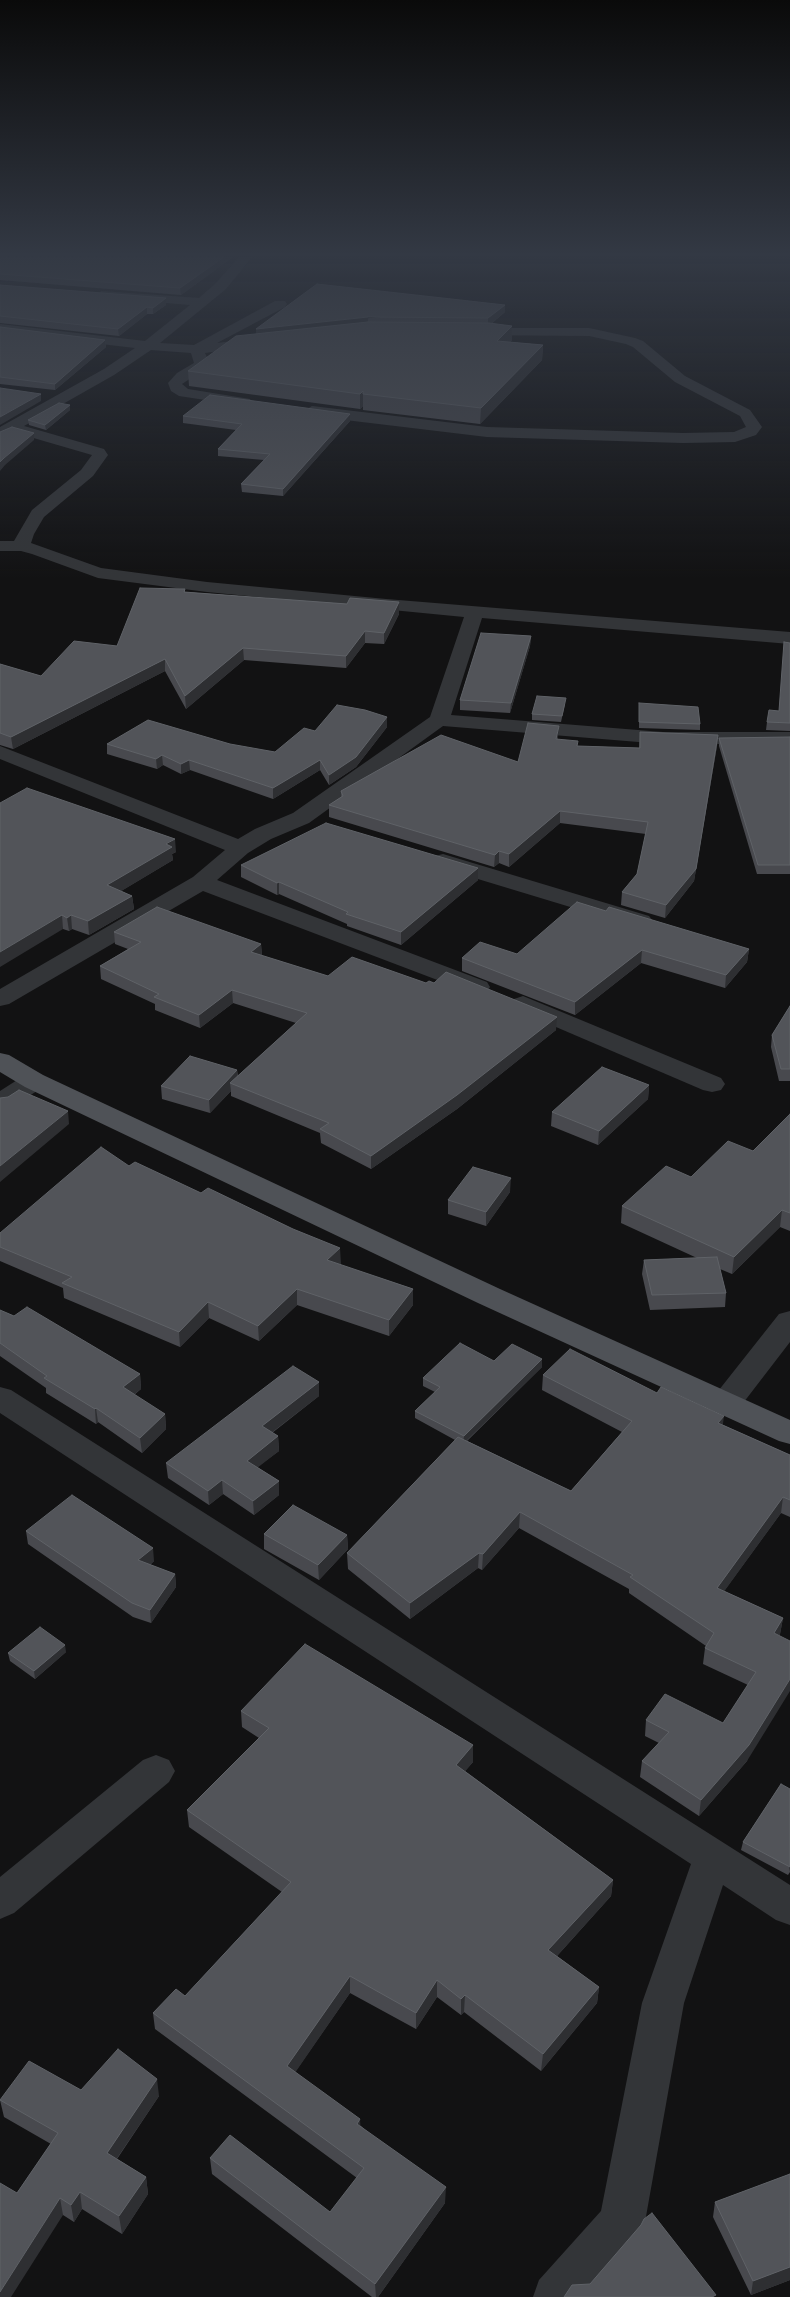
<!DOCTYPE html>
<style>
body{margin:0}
canvas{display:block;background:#121213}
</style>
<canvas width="790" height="2297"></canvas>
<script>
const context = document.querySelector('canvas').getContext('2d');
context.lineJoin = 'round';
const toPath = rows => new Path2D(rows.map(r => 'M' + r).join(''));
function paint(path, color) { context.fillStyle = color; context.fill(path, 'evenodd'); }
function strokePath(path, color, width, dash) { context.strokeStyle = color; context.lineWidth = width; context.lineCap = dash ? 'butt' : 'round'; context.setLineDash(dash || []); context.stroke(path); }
const minor = toPath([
 [239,257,252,257,226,289,160,343,194,345,275,301,285,301,287,304,285,307,217,343,257,338,264,342,262,345,205,353,209,361,206,368,182,384,188,389,250,399,252,402,250,405,245,406,179,396,171,391,168,383,177,373,194,363,191,353,151,350,114,375,24,426,104,449,108,455,93,476,44,517,34,534,31,543,101,568,207,582,386,599,790,632,790,644,482,618,451,715,663,732,790,732,790,744,663,744,443,726,309,823,271,839,248,853,217,880,487,982,490,987,487,992,478,994,469,992,203,891,9,1004,0,1006,0,989,193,877,225,850,0,759,0,746,238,839,255,829,293,813,430,717,464,617,207,592,98,578,32,554,21,551,0,551,0,541,14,541,32,510,81,470,92,455,13,432,0,439,0,427,104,369,135,348,0,332,0,324,145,341,190,305,106,298,99,294,101,291,199,298,216,283,239,257],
 [474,328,589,328,635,338,643,341,685,376,750,410,762,427,756,435,735,442,683,443,487,437,312,416,304,411,312,406,487,427,683,433,734,432,746,427,740,416,675,382,633,347,626,344,589,336,469,335,467,332,469,329,474,328],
 [443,854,649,916,653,921,649,926,641,928,633,926,435,866,432,861,435,856,443,854],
 [523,996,721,1078,725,1084,721,1090,712,1092,703,1090,514,1009,510,1004,514,999,523,996],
 [34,1073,43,1075,47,1081,43,1087,9,1109,0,1111,0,1091,25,1075,34,1073],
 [790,1311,790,1342,737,1411,726,1414,715,1411,710,1403,715,1395,779,1314,790,1311],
 [0,1387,11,1390,790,1885,790,1925,776,1920,723,1885,684,2003,645,2222,638,2238,587,2297,533,2297,539,2280,601,2211,642,2003,691,1864,0,1413,0,1387],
 [156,1755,169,1760,175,1771,169,1782,14,1913,0,1919,0,1877,143,1760,156,1755]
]);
const major = toPath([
 [0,1053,9,1055,43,1075,500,1289,790,1420,790,1444,779,1441,478,1303,25,1087,0,1072,0,1053]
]);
const wall = toPath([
 [0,257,233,257,181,295,0,280],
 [0,285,166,298,166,305,153,314,147,314,119,336,0,323],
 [505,305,505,312,491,324,512,340,510,342,543,345,542,360,480,424,363,410,363,406,360,409,189,386,188,371,256,334,256,329],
 [0,327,105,340,106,347,55,390,0,384],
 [70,405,70,410,46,430,29,425,28,420],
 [183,416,350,421,283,496,242,492,241,484,264,460,218,456,218,449,236,430,183,423],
 [185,589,185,592,347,604,399,602,399,614,384,644,365,643,346,668,244,660,186,709,165,671,13,749,0,745,0,664,41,676,117,646],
 [531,636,530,646,510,713,460,710,460,700],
 [790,643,790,731,766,730,767,722,779,711],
 [639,703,700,724,700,730,639,728],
 [565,704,561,722,532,720,532,714],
 [387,727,356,767,329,785,320,770,273,799,190,770,181,774,163,765,157,769,107,754,107,744,275,752,315,731],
 [640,732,718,735,717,746,694,881,665,918,621,905,622,892,637,874,646,834,560,823,509,867,499,863,494,867,329,817,329,805,341,797,341,791,518,762,558,737,558,739,578,746,639,748],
 [790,737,790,874,757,874,719,746,719,738],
 [0,803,176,852,172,854,173,860,121,891,132,896,134,909,89,935,72,929,69,931,63,929],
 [241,865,478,868,478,880,401,945,347,926,347,924,279,894,277,895,241,877],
 [606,911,749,949,747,962,725,988,641,963,575,1015,462,971,462,958,517,954],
 [114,932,261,944,262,956,328,976,556,1030,457,1109,371,1169,321,1143,320,1133,231,1096,231,1091,210,1113,162,1099,161,1086,237,1070,238,1076,296,1023,233,1003,200,1028,155,1010,155,1004,101,979,100,966,128,949,115,944],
 [790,1006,790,1081,779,1081,771,1047,772,1035],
 [649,1085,648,1099,598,1145,551,1126,552,1112],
 [790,1114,790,1231,780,1227,732,1274,720,1269,726,1293,725,1307,650,1310,642,1274,644,1260,697,1258,621,1223,622,1206,753,1151],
 [129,1166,341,1264,340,1265,413,1289,413,1305,389,1336,297,1305,259,1341,209,1318,180,1347,64,1298,63,1288,0,1261,0,1233],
 [510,1192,486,1226,448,1214,448,1200],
 [0,1310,140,1374,141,1389,134,1395,165,1414,166,1429,142,1453,98,1422,96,1424,46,1393,46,1388,0,1356],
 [494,1361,542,1367,467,1441,571,1491,622,1432,542,1390,543,1375,723,1425,790,1455,790,1517,781,1513,724,1591,783,1618,780,1634,779,1636,747,1761,699,1816,640,1777,642,1761,659,1743,645,1736,646,1720,723,1723,748,1685,703,1664,705,1648,706,1646,629,1593,629,1589,519,1528,482,1570,478,1568,410,1619,348,1569,347,1553,455,1440,415,1418,415,1411,435,1392,423,1386,423,1378],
 [319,1382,319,1396,272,1433,278,1436,279,1451,257,1467,279,1481,279,1495,254,1515,223,1494,209,1505,168,1478,166,1463],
 [26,1531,154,1561,150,1565,175,1574,176,1587,151,1623,133,1617,28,1544],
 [264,1534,347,1535,348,1549,319,1580,264,1549],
 [66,1652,35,1679,10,1661,8,1653],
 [241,1711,473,1745,473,1762,465,1771,613,1880,611,1896,557,1956,599,1987,597,2003,541,2071,464,2012,461,2015,437,1997,416,2029,350,1993,295,2072,361,2126,445,2203,378,2297,372,2297,212,2174,210,2158,330,2212,357,2178,155,2029,153,2013,185,1996,282,1892,189,1827,187,1810,259,1738,242,1727],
 [781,1784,790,1872,788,1875,741,1850,743,1842],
 [81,2090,159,2096,117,2159,146,2177,148,2194,122,2234,82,2209,74,2222,63,2215,17,2193,51,2144,4,2117,0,2100],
 [790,2174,790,2280,751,2295,713,2217,715,2202]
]);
const shadedWall = toPath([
 [224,257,233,257,181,295,180,288],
 [166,298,166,305,153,314,153,308],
 [505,305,505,312,488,326,488,318],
 [147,307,147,314,119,336,118,329],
 [368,317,368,325,256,336,256,329],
 [512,326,512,340,496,356,497,341],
 [105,340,106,347,55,390,55,384],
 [543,345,542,360,480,424,481,408],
 [363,391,363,406,360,409,360,394],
 [41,394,41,401,0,425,0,417],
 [70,405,70,410,46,430,45,425],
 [350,414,350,421,283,496,283,489],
 [34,433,34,440,5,465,0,471,0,462,4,458],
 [399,602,399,614,384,644,384,633],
 [365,631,365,643,346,668,346,656],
 [531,636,530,646,510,713,511,703],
 [243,648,244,660,186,709,185,696],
 [165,659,165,671,13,749,11,737],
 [387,717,387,727,356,767,329,785,329,775],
 [559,726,558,737,555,751,556,739],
 [718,735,717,746,694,881,665,918,666,905],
 [162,755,163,765,157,769,156,759],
 [189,760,190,770,181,774,181,764],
 [320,760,320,770,273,799,273,788],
 [560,811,560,823,509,867,509,854],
 [175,839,176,852,172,854,173,860,108,899,107,885],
 [499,851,499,863,494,867,495,855],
 [478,868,478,880,401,945,401,932],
 [279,882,279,894,277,895,277,883],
 [132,896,134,909,89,935,88,921],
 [62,915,63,929,0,967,0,952],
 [71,915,72,929,69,931,67,918],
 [261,944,262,957,251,952],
 [749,949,747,962,725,988,726,975],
 [642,950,641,963,575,1015,575,1002],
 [232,990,233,1003,200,1028,199,1015],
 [557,1017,556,1030,457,1109,371,1169,371,1156],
 [237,1070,238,1084,230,1083,231,1091,210,1113,209,1100],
 [649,1085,648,1099,598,1145,599,1131],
 [68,1111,69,1124,0,1182,0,1166],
 [511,1178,510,1192,486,1226,486,1212],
 [782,1210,780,1227,732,1274,734,1257],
 [340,1248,341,1264,328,1276,327,1260],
 [297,1289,297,1305,259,1341,258,1326],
 [413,1289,413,1305,389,1336,389,1320],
 [208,1302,209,1318,180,1347,179,1332],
 [542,1359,542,1367,463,1444,464,1436],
 [140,1374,141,1389,124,1402,123,1387],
 [319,1382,319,1396,262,1440,262,1426],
 [96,1408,98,1422,96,1424,95,1409],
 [165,1414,166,1429,142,1453,140,1438],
 [724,1416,722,1431,718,1423],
 [278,1436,279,1451,248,1475,247,1461],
 [222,1480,223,1494,209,1505,208,1491],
 [279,1481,279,1495,254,1515,253,1501],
 [783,1497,781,1513,715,1604,717,1588],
 [520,1512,519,1528,482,1570,483,1554],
 [347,1535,348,1549,319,1580,318,1565],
 [153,1548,154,1561,139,1574,138,1560],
 [479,1553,478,1568,410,1619,410,1603],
 [175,1574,176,1587,151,1623,150,1610],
 [783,1618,780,1634,771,1649,774,1633],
 [65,1645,66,1652,35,1679,34,1671],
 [790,1679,790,1691,747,1761,699,1816,701,1800],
 [473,1745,473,1762,456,1782,456,1765],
 [613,1880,611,1896,547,1967,548,1950],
 [350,1976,350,1993,288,2083,287,2066],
 [437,1980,437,1997,416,2029,416,2013],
 [599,1987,597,2003,541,2071,543,2054],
 [465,1995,464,2012,461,2015,461,1999],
 [157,2079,159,2096,109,2170,107,2153],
 [360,2119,361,2136,357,2124],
 [146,2177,148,2194,122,2234,119,2216],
 [446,2187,445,2203,378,2297,376,2297,375,2284],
 [80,2192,82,2209,74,2222,71,2205],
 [60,2198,63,2215,11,2297,0,2297,0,2292],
 [790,2267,790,2280,751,2295,753,2281]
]);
const building = toPath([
 [0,257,224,257,180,288,0,274,0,257],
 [317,284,505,305,488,318,368,317,256,329,317,284],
 [0,285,166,298,153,308,147,307,118,329,0,316,0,285],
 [368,322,489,323,512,326,497,341,543,345,481,408,363,394,363,391,360,394,188,371,236,336,368,322],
 [0,327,105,340,55,384,0,377,0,327],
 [0,388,41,394,0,417,0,388],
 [210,395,350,414,283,489,241,484,270,454,218,449,242,424,183,416,210,395],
 [59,403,70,405,45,425,28,420,59,403],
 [12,427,34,433,4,458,0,462,0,432,12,427],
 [140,588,185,589,184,592,347,604,350,598,399,602,384,633,365,631,346,656,243,648,185,696,165,659,11,737,0,733,0,664,41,676,74,641,117,646,140,588],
 [481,633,531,636,511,703,460,700,481,633],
 [784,642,790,643,790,723,767,722,769,710,779,711,784,642],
 [537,696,566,698,562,716,532,714,537,696],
 [639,703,698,707,700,724,639,722,639,703],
 [337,705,365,710,387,717,356,757,329,775,320,760,273,788,189,760,181,764,162,755,156,759,107,744,148,720,230,744,275,752,304,728,315,731,337,705],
 [528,723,559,726,556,739,578,741,577,746,640,748,640,732,718,735,696,869,666,905,622,892,637,874,648,822,560,811,509,854,499,851,495,855,329,805,343,796,341,791,441,735,518,762,528,723],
 [790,737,790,865,758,865,719,738,790,737],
 [27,788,175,839,166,844,172,847,107,885,132,896,88,921,71,915,67,918,62,915,0,952,0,803,27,788],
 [326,823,478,868,401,932,346,914,348,912,279,882,277,883,241,865,326,823],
 [577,902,606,911,609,907,749,949,726,975,642,950,575,1002,462,958,480,942,517,954,577,902],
 [157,907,261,944,251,952,328,976,352,957,426,983,429,981,434,983,446,972,557,1017,457,1095,371,1156,320,1129,329,1123,230,1083,307,1013,232,990,199,1015,154,997,159,994,100,966,141,942,114,932,157,907],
 [790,1006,790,1069,781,1069,772,1035,790,1006],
 [190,1056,237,1070,209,1100,161,1086,190,1056],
 [602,1067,649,1085,599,1131,552,1112,602,1067],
 [19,1090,68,1111,0,1166,0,1098,8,1097,19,1090],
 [790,1114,790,1213,782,1210,734,1257,622,1206,666,1166,691,1177,728,1141,753,1151,790,1114],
 [101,1147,129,1166,135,1162,201,1193,208,1188,293,1229,340,1248,327,1260,413,1289,389,1320,297,1289,258,1326,208,1302,179,1332,62,1283,72,1277,0,1247,0,1233,101,1147],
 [473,1167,511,1178,486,1212,448,1200,473,1167],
 [717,1257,726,1293,652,1295,644,1260,717,1257],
 [27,1307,140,1374,123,1387,165,1414,140,1438,96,1408,95,1409,44,1378,47,1376,0,1343,0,1310,14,1316,27,1307],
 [460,1343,494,1361,512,1344,542,1359,464,1436,415,1411,440,1387,423,1378,460,1343],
 [570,1349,657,1393,661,1387,724,1416,718,1423,790,1455,790,1500,783,1497,717,1588,783,1618,774,1633,790,1641,790,1679,749,1745,701,1800,642,1761,669,1732,646,1720,665,1694,723,1723,756,1672,705,1648,714,1633,630,1577,633,1575,520,1512,483,1554,479,1553,410,1603,347,1553,458,1437,571,1491,632,1421,543,1375,570,1349],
 [293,1366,319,1382,262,1426,278,1436,247,1461,279,1481,253,1501,222,1480,208,1491,166,1463,293,1366],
 [72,1495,153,1548,138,1560,175,1574,150,1610,132,1603,26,1531,72,1495],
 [293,1505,347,1535,318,1565,264,1534,293,1505],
 [40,1627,65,1645,34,1671,8,1653,40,1627],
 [305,1644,473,1745,456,1765,613,1880,548,1950,599,1987,543,2054,465,1995,461,1999,437,1980,416,2013,350,1976,287,2066,360,2119,357,2124,446,2187,375,2284,210,2158,230,2135,330,2212,364,2168,153,2013,176,1989,185,1996,291,1882,187,1810,269,1728,241,1711,305,1644],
 [781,1784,790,1789,790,1867,743,1842,781,1784],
 [118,2049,157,2079,107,2153,146,2177,119,2216,80,2192,71,2205,60,2198,0,2292,0,2183,17,2193,58,2133,0,2100,29,2061,81,2090,118,2049],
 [790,2174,790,2267,753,2281,715,2202,790,2174],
 [652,2213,716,2295,712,2297,564,2297,572,2285,590,2284,641,2225,644,2219,652,2213]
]);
paint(minor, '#333538');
paint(major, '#4f5257');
paint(wall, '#48494e');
paint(shadedWall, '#2e2f32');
paint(building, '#525459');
strokePath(building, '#5f6267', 1);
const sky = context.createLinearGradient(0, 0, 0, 579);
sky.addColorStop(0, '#0a0a0a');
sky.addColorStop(0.44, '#333944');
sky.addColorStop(1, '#33394400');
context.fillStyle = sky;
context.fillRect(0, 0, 790, 579);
</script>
